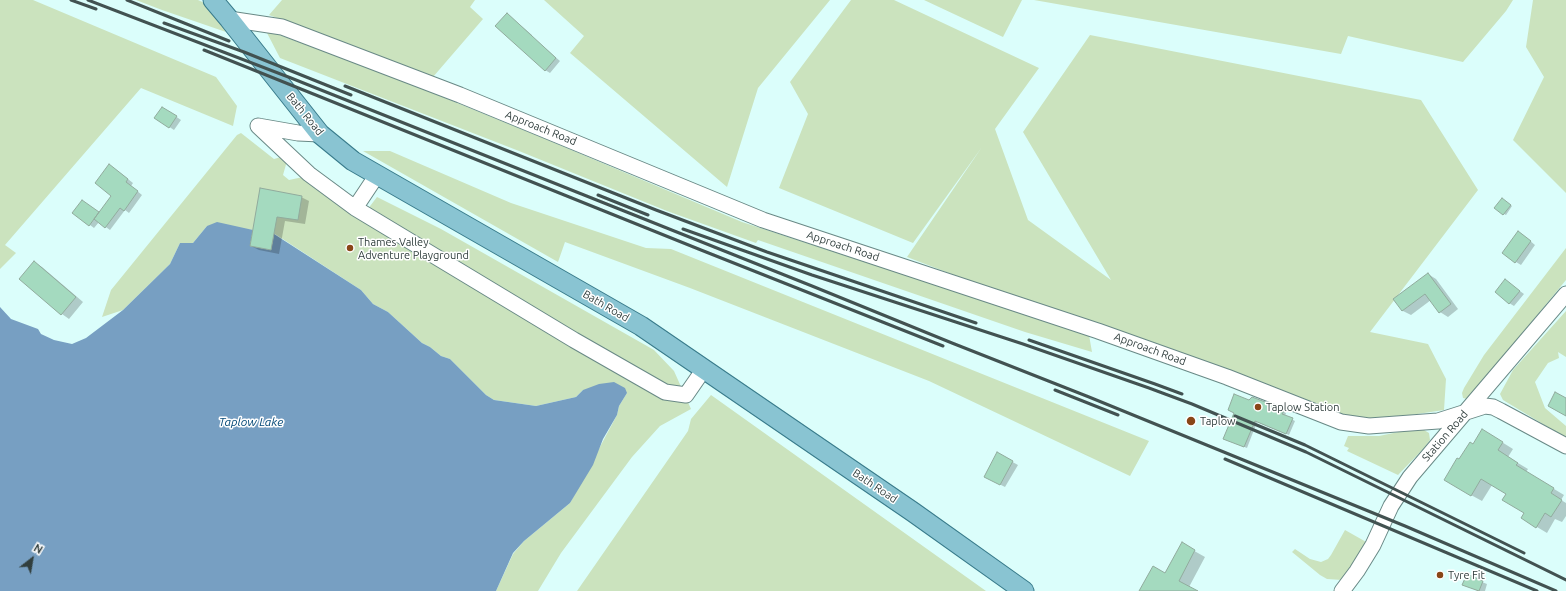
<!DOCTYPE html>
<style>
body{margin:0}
#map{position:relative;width:1566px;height:591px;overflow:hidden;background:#dbfefb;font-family:Ubuntu,sans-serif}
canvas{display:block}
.north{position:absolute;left:12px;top:539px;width:40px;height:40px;-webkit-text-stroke:3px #fff;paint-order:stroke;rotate:31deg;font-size:11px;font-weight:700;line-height:16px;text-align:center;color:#313f3e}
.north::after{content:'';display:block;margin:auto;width:14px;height:18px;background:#313f3e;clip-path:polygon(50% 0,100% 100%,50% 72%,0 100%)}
</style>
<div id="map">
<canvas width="1566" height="591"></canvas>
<div class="north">N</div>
</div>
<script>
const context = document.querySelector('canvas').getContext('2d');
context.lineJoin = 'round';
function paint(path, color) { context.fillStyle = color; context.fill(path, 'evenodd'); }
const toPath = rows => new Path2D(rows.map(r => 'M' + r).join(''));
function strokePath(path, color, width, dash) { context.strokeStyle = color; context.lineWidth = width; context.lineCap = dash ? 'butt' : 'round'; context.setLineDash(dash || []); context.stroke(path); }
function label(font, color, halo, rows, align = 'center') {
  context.font = font + ' Ubuntu,sans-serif'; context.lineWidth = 3; context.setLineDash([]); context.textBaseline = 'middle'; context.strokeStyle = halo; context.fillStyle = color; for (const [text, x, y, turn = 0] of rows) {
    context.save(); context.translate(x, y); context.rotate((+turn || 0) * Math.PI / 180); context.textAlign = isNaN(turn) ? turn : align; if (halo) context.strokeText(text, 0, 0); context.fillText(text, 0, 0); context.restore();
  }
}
const green = toPath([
 [0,0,33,0,216,77,237,106,233,126,141,88,5,245,16,253,0,269],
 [136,0,198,0,211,6,226,32,162,10],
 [282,0,475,0,470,7,483,19,433,77,269,15],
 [544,0,830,0,758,88,727,187,570,53,584,36],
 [851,0,894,0,1039,68,995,129,1028,220,1111,280,1023,132,1090,35,1421,100,1478,190,1370,332,1428,344,1446,379,1444,410,1404,416,1370,418,1339,414,993,290,907,257,982,147,913,243,779,188,808,114,790,82],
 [924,0,1022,0,1003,37],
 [1034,0,1513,0,1506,11,1463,62,1348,36,1341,54],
 [1533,0,1566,0,1566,193,1513,140,1544,77,1526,47],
 [267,33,277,34,406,82,543,138,742,222,1089,335,1092,352,1025,332,758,240,756,243,667,211,519,151,280,58],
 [241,133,274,159,281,157,287,161,283,175,289,180,303,177,340,207,341,206,361,218,377,197,441,229,654,350,674,371,691,409,660,426,632,457,561,553,538,591,496,591,513,554,524,541,570,503,617,415,619,406,627,393,583,390,576,397,536,406,494,400,486,395,450,359,441,356,430,347,422,343,388,312,373,304,361,290,275,234,271,250,250,246,253,230,207,226,193,243,180,243,170,264,123,310,102,317,111,290,237,135],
 [363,151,390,151,511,203,646,248,671,249,1149,441,1130,476,929,381,690,288,565,242,558,262],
 [1566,248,1566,280,1470,397,1467,399,1463,398,1462,393,1464,388,1484,355],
 [1566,311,1566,357,1558,352,1559,358,1548,363,1535,382,1545,408,1566,426,1566,438,1503,400,1500,394,1513,370],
 [711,395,986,591,577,591,688,431,691,419],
 [1418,428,1424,430,1429,433,1430,440,1424,448,1398,475,1347,451,1349,448,1344,446,1348,436,1379,436],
 [1345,530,1368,543,1342,580,1327,579,1320,575,1292,552,1295,549,1310,559,1321,562,1328,559,1331,555]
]);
const water = toPath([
 [217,222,253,230,250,246,271,250,274,234,361,290,373,304,388,312,422,343,430,347,441,356,450,359,486,395,494,400,536,406,576,397,583,390,599,384,614,382,625,388,627,393,619,406,617,415,603,439,593,465,570,503,524,541,513,553,496,591,0,591,0,307,11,319,38,329,41,334,54,340,72,344,86,338,123,310,170,264,180,243,193,243,207,226]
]);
const shadow = toPath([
 [507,14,532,35,531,36,560,61,550,73,545,70],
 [168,111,181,120,174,130,156,118],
 [114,168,133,183,131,186,142,195,129,213,125,210,110,230,99,222,94,228,90,225,87,204,99,213,112,196],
 [261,190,301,197,309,201,305,224,285,221,279,254,259,250,251,246],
 [1504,201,1512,206,1506,215,1504,214],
 [1523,235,1535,245,1521,265,1516,262],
 [34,262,42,267,83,302,69,319,62,314],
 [1428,274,1436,279,1458,309,1448,317,1440,312,1431,300,1411,315,1403,311,1394,299],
 [1506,281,1524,294,1514,306,1509,303],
 [1252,398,1281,409,1286,413,1285,416,1295,421,1289,435,1257,422,1247,448,1227,440,1249,401],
 [1492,436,1513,449,1508,457,1528,469,1526,472,1564,495,1561,500,1566,503,1566,516,1562,522,1555,519,1547,533,1522,518,1525,513,1507,494,1492,485,1482,501,1471,495,1460,461,1473,445],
 [998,454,1018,465,1005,487,985,477],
 [1182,544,1205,557,1189,587,1196,591,1140,591,1165,574],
 [1482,582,1487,584,1485,591,1478,591,1464,585]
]);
const building = toPath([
 [507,13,556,58,545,71,495,26,507,13],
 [162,107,177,116,169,128,154,118,162,107],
 [109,164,128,179,126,182,138,191,124,211,120,208,105,228,94,219,111,196,95,183,109,164],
 [260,188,302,196,298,220,277,217,271,250,250,246,260,188],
 [1502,198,1511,205,1503,215,1494,208,1502,198],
 [82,200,99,212,89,226,72,213,82,200],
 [1518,231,1531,241,1515,263,1502,253,1518,231],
 [34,261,76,297,61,315,19,279,34,261],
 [1428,273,1451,304,1439,313,1425,294,1402,311,1393,299,1428,273],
 [1505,279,1520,291,1509,304,1495,292,1505,279],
 [1555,392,1566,398,1566,416,1548,406,1555,392],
 [1234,394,1249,400,1252,397,1281,408,1280,410,1284,411,1282,414,1293,418,1286,434,1255,421,1244,447,1223,439,1234,413,1228,410,1234,394],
 [1482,429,1503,442,1498,450,1518,463,1516,465,1554,488,1551,493,1562,500,1551,517,1545,513,1536,528,1521,518,1524,513,1502,500,1506,494,1481,479,1471,496,1444,480,1457,458,1459,459,1470,442,1473,444,1482,429],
 [997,452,1013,461,1000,485,984,477,997,452],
 [1182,542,1195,550,1179,581,1198,591,1139,591,1153,566,1165,573,1182,542],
 [1467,574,1483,581,1479,591,1462,585,1467,574]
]);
const minor = toPath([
 [229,19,282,27,460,95,763,220,1098,331,1227,377,1341,422,1369,426,1438,421,1485,406,1493,407,1501,411,1566,446],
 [258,126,309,174,355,208,574,340,665,392,686,395,704,369],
 [258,126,298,133,320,134],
 [355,208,377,175],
 [1342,591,1357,571,1373,545,1391,506,1410,477,1566,294]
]);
const major = toPath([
 [213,0,229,19,320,134,353,161,641,326,913,512,1024,591]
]);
const rail = toPath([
 [71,0,96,9],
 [88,0,291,78,812,286,952,343,1089,397,1405,526,1556,591],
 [127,0,229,41],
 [164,23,244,52,351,95],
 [204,50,701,250,943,346],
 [345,86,656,210,767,252,976,323],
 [598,195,648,215],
 [683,229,812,275,1023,344,1149,388,1192,404,1306,452,1566,580],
 [1029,340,1155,384,1182,394],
 [1055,390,1118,415],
 [1235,416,1305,445,1524,553],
 [1225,459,1537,591]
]);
const markers = [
 [350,248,4,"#894617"],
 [1258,407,4,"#894617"],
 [1191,421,5,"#894617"],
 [1440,575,4,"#894617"]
];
const streetNames = [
 ["Bath Road",305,114,51],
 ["Approach Road",541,128,22],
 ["Approach Road",843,246,18],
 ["Bath Road",606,306,30],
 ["Approach Road",1150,349,20],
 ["Station Road",1445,436,-49],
 ["Bath Road",875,486,34]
];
const poiNames = [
 ["Thames Valley",358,242],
 ["Adventure Playground",358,255],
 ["Taplow Station",1266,407],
 ["Taplow",1200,421],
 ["Tyre Fit",1448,575]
];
const waterNames = [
 ["Taplow Lake",251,422]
];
paint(green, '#cbe3be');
paint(water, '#779fc2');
paint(shadow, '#0003');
paint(building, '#a4dabf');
strokePath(building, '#91ab9d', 1);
strokePath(minor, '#698986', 17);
strokePath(major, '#387b8b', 21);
strokePath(minor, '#fff', 15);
strokePath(major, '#89c4d2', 19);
strokePath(rail, '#425251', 3);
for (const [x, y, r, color] of markers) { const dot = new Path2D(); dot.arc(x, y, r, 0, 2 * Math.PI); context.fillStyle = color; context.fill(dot); strokePath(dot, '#fff', 1.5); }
label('11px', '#313f3e', '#fff', streetNames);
label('11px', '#313f3e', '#fff', poiNames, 'left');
label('italic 12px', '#054a78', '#fff', waterNames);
</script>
